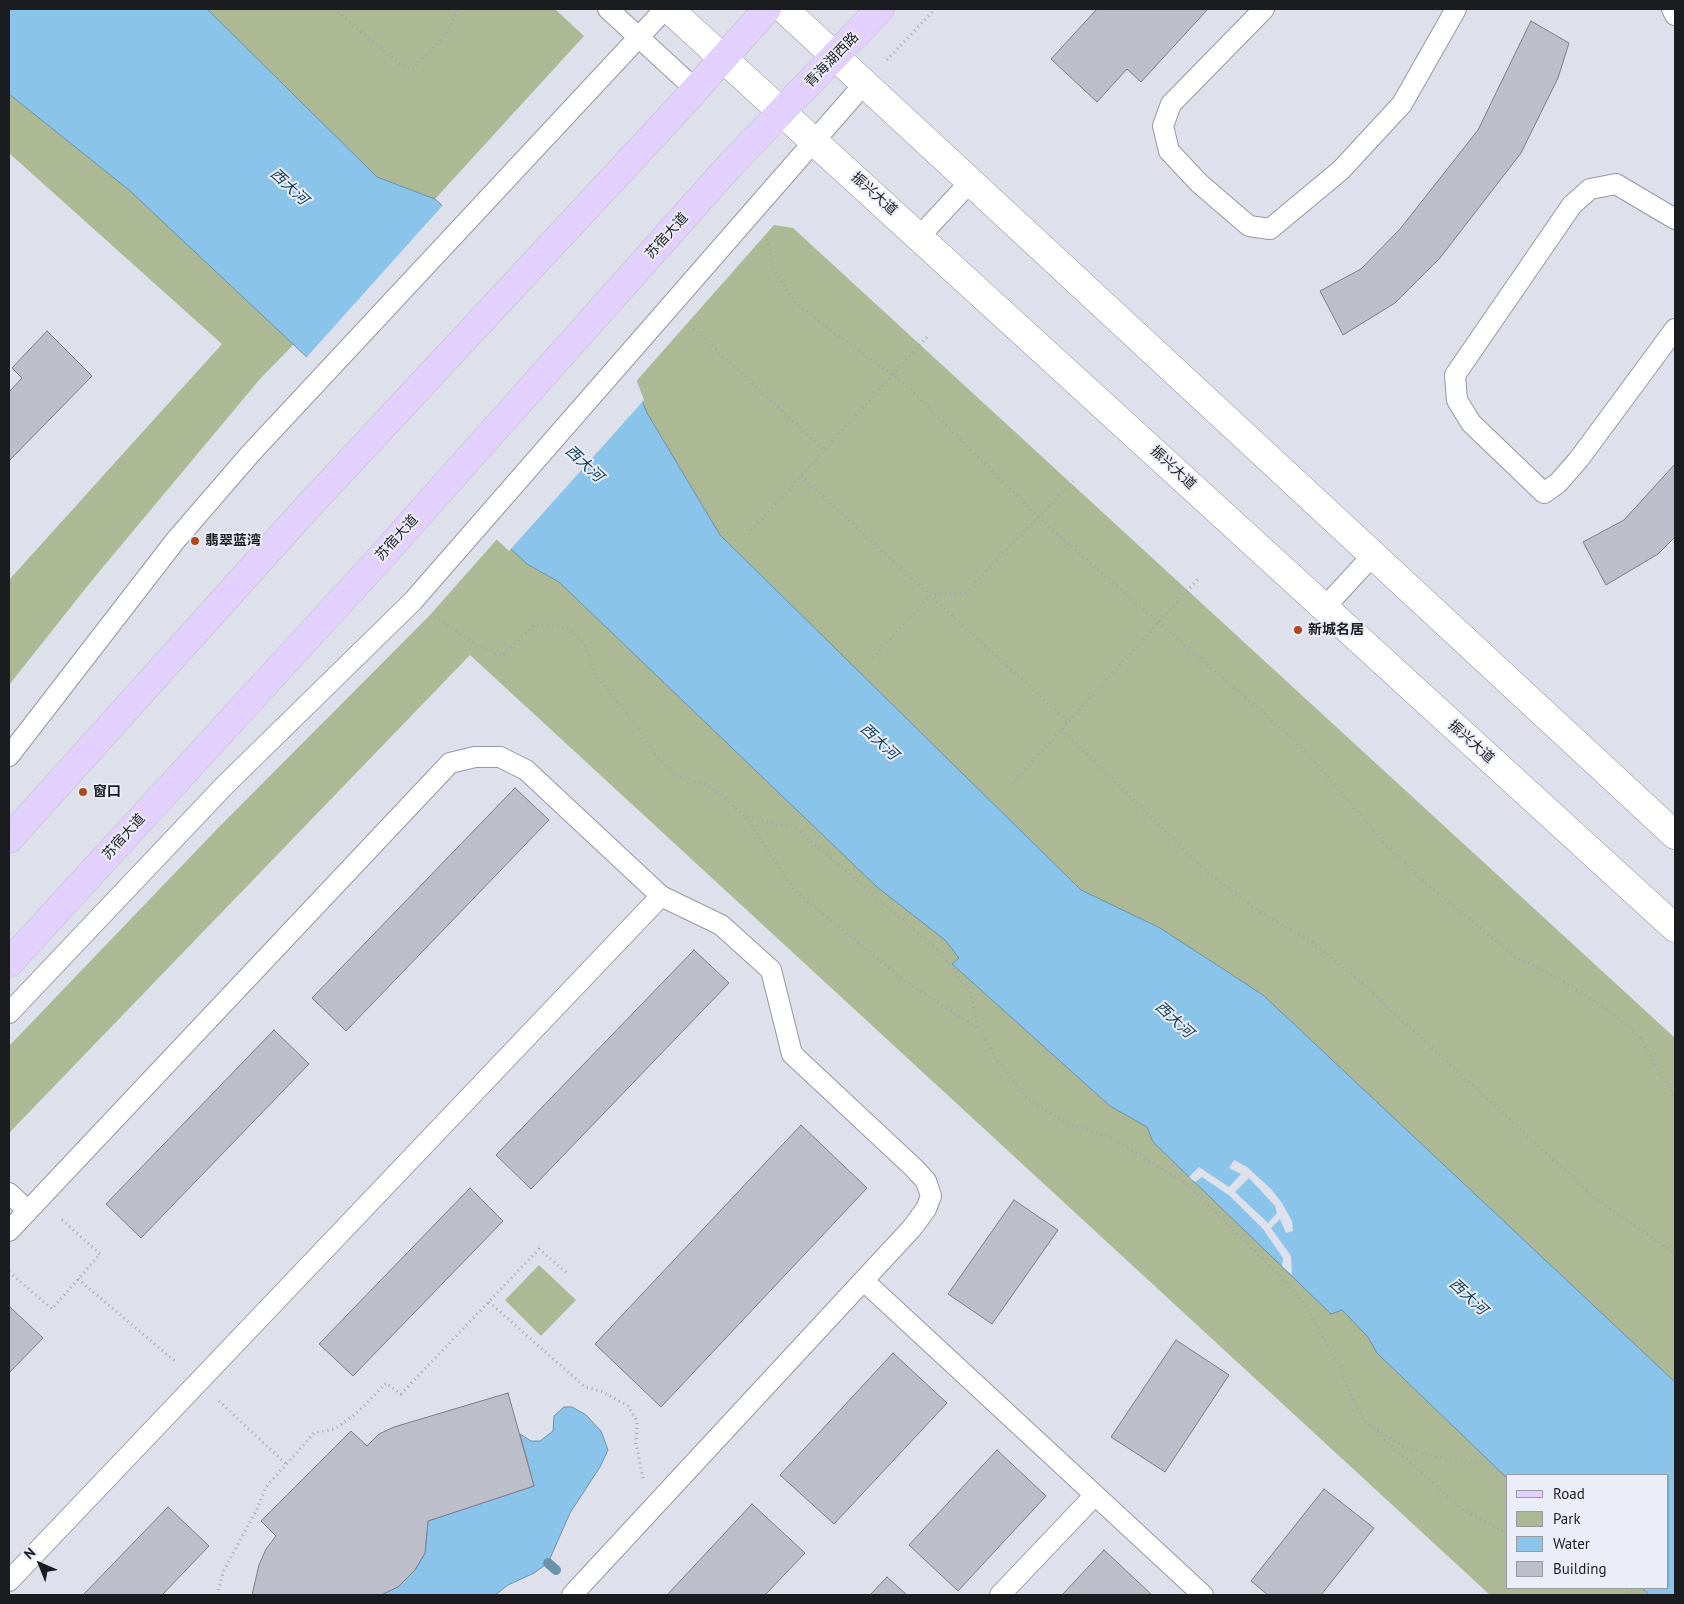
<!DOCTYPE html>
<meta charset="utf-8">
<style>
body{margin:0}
#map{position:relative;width:1684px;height:1604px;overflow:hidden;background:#dee1ec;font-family:"PT Sans",sans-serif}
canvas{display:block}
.frame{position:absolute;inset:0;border:10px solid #1b1c20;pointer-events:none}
.legend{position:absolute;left:1506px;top:1474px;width:162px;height:115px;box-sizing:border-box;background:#ebeef9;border:1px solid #989aa2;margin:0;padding:6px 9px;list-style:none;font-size:15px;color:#1b1c20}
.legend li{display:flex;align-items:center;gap:10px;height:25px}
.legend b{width:25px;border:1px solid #989aa2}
.north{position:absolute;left:15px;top:1539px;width:50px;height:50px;-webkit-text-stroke:4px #ebeef9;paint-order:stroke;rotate:316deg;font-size:14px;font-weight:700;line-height:20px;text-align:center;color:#1b1c20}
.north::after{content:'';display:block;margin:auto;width:18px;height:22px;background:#1b1c20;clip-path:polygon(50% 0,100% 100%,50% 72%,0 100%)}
</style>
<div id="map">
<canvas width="1684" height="1604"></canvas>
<div class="frame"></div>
<ul class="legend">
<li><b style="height:6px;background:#e2d0fd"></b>Road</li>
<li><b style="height:14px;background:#acb994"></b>Park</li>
<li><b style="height:14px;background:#8bc4ea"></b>Water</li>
<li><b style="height:14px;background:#bcbfc9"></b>Building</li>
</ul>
<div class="north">N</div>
</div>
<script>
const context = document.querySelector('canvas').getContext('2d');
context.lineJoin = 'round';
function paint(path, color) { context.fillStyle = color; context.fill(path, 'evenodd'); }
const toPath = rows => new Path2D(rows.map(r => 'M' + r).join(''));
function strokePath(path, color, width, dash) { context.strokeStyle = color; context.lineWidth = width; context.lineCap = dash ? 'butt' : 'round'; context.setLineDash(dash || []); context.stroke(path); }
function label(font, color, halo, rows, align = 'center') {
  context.font = font + ' "PT Sans","Noto Sans SC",sans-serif'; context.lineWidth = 4; context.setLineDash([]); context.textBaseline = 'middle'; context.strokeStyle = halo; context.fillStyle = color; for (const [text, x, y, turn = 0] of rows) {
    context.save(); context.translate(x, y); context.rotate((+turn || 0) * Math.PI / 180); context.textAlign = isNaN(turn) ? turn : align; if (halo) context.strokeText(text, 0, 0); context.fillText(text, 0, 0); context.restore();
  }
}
const green = toPath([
 [9,9,555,9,584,36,435,199,260,379,93,579,9,685,9,580,222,344,9,153],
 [774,225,793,228,1675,1038,1675,1595,1490,1595,470,655,9,1133,9,1046,220,826,430,615],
 [1508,1475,1668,1475,1668,1588,1508,1588],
 [539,1265,576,1300,541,1336,505,1300]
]);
const water = toPath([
 [9,9,207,9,377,177,435,199,633,378,647,413,720,535,1081,890,1160,928,1263,995,1675,1382,1675,1595,1649,1595,1642,1588,1668,1588,1668,1475,1508,1475,1508,1479,1377,1353,1368,1337,1342,1310,1331,1314,1153,1142,1147,1127,1110,1106,952,964,959,958,945,940,877,887,559,582,527,564,129,190,9,94,9,9],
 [564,1407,572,1407,586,1415,601,1431,608,1450,600,1467,570,1513,548,1563,534,1573,508,1585,495,1595,363,1595,398,1587,415,1570,425,1553,428,1521,534,1486,520,1434,531,1441,540,1441,553,1431,554,1416,564,1407]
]);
const pier = toPath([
 [444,204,635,376,644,400,509,551,305,359],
 [1234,1160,1247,1167,1271,1189,1282,1203,1292,1221,1293,1231,1286,1233,1280,1219,1271,1228,1291,1256,1292,1275,1282,1266,1283,1258,1263,1229,1230,1196,1202,1177,1195,1182,1189,1177,1199,1167,1229,1187,1241,1174,1229,1168],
 [1249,1178,1275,1206,1277,1213,1268,1223,1235,1192]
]);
const stream = toPath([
 [548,1563,556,1570]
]);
const building = toPath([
 [1097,9,1208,9,1141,82,1127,69,1097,102,1051,59,1097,9],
 [1531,21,1569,43,1558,78,1521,153,1440,258,1395,303,1343,335,1320,291,1361,269,1400,229,1478,130,1531,21],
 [47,331,92,376,9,461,9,392,22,378,12,368,47,331],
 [1675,464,1675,537,1658,554,1606,585,1583,542,1624,520,1675,464],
 [515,788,549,820,346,1031,312,998,515,788],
 [694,950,729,983,531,1189,496,1155,694,950],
 [274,1030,309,1064,141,1238,106,1204,274,1030],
 [801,1125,867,1188,661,1407,595,1344,801,1125],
 [470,1188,503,1221,353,1376,319,1344,470,1188],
 [1014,1200,1058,1230,992,1324,948,1294,1014,1200],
 [10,1307,43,1338,9,1373,9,1309,10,1307],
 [1176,1340,1229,1375,1165,1472,1111,1437,1176,1340],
 [893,1353,947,1403,834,1524,780,1475,893,1353],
 [508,1393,534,1486,428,1521,425,1553,415,1570,398,1587,381,1595,252,1595,259,1565,266,1549,276,1536,261,1521,351,1431,367,1446,379,1434,394,1427,508,1393],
 [997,1450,1046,1496,958,1591,909,1545,997,1450],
 [1324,1489,1374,1528,1321,1595,1268,1595,1251,1581,1324,1489],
 [752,1504,805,1553,765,1595,667,1595,752,1504],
 [168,1507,209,1546,162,1595,83,1595,168,1507],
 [1104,1550,1152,1595,1062,1595,1104,1550],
 [887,1577,907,1595,870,1595,887,1577]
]);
const path = toPath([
 [334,9,398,63,412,70,434,48,450,28,458,9],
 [887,60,935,9],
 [767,239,774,270,795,302,830,330,904,383,1048,526,1293,739,1324,772,1381,840,1421,879,1514,956,1559,979,1605,1008,1640,1038,1675,1099],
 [690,325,824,450],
 [801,476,1068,722],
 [748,534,927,337],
 [435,617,475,644,502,656,533,626,567,628,584,644,598,678,638,727,655,755,677,776,710,786,746,817,797,829,938,950,970,991,978,1028,999,1063,1028,1099,1064,1122,1110,1137,1185,1183,1276,1272,1302,1300,1340,1367,1355,1403,1366,1422,1404,1447,1444,1459,1485,1462,1508,1477],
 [873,658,930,595,965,593,1073,481],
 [1062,729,1205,871,1258,911,1312,942,1352,974,1596,1199,1675,1253],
 [1012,784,1198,579],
 [746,817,794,890,905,981,978,1028],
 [9,1272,52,1309,100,1254,60,1218],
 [78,1279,177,1363],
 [489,1302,585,1387,601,1391,628,1406,637,1421,636,1443,643,1479],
 [219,1401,286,1464],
 [1373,1429,1462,1509,1508,1534],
 [1627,1588,1636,1595],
 [217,1595,224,1570,257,1509,266,1487,314,1433,335,1429,358,1412,386,1383,401,1394,539,1249,568,1274]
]);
const service = toPath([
 [608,9,695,89],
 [1264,9,1171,104,1163,126,1169,151,1199,183,1249,226,1270,229,1341,170,1402,104,1456,9],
 [1672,9,1675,15],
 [1675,219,1616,184,1590,189,1572,205,1455,375,1457,400,1471,423,1544,493,1558,483,1579,459,1675,329],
 [920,236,970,182],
 [1325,607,1373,555],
 [9,756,175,541,251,453,665,9],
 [9,1013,225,785,413,601,864,84],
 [9,1193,28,1211],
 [9,1231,450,763,475,757,500,757,526,770,661,896,721,925,771,970,792,1054,914,1168,926,1181,931,1196,926,1209,912,1228,572,1595],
 [864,1281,1203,1595],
 [9,1581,661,896],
 [1000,1595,1095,1495]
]);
const secondary = toPath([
 [669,9,1675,928],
 [784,9,1675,835]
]);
const primary = toPath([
 [9,839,304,511,677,110,767,9],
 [9,963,373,566,732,163,880,9]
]);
const markers = [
 [195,541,5,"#af491d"],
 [1298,630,5,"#af491d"],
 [83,792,5,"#af491d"]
];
const streetNames = [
 ["青海湖西路",832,60,-46],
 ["振兴大道",874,194,42],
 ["苏宿大道",667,236,-48],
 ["振兴大道",1173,468,43],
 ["苏宿大道",397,538,-48],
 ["振兴大道",1471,742,42],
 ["苏宿大道",124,837,-48]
];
const poiNames = [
 ["翡翠蓝湾",205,541],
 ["新城名居",1308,630],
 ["窗口",93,792]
];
const waterNames = [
 ["西大河",289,187,43],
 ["西大河",584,464,43],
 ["西大河",879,742,43],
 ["西大河",1174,1020,43],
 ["西大河",1468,1297,43]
];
paint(green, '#acb994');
paint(water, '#8bc4ea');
strokePath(water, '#6992ad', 1);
paint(pier, '#dee1ec');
strokePath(stream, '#6992ad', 10);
paint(building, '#bcbfc9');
strokePath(building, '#7b7d87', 1);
strokePath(service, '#9598a2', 22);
strokePath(secondary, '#9598a2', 29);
strokePath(primary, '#bfbfc1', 29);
strokePath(path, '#a2a5ad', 3, [1, 4]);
strokePath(service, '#fff', 20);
strokePath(secondary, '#fff', 28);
strokePath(primary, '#e2d0fd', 28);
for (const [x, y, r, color] of markers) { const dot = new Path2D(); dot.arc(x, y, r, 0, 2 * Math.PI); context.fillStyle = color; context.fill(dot); strokePath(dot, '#ebeef9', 2); }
label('14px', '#1b1c20', '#ebeef9', streetNames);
label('bold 14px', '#1b1c20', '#ebeef9', poiNames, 'left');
label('italic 15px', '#103d57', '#ebeef9', waterNames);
</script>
